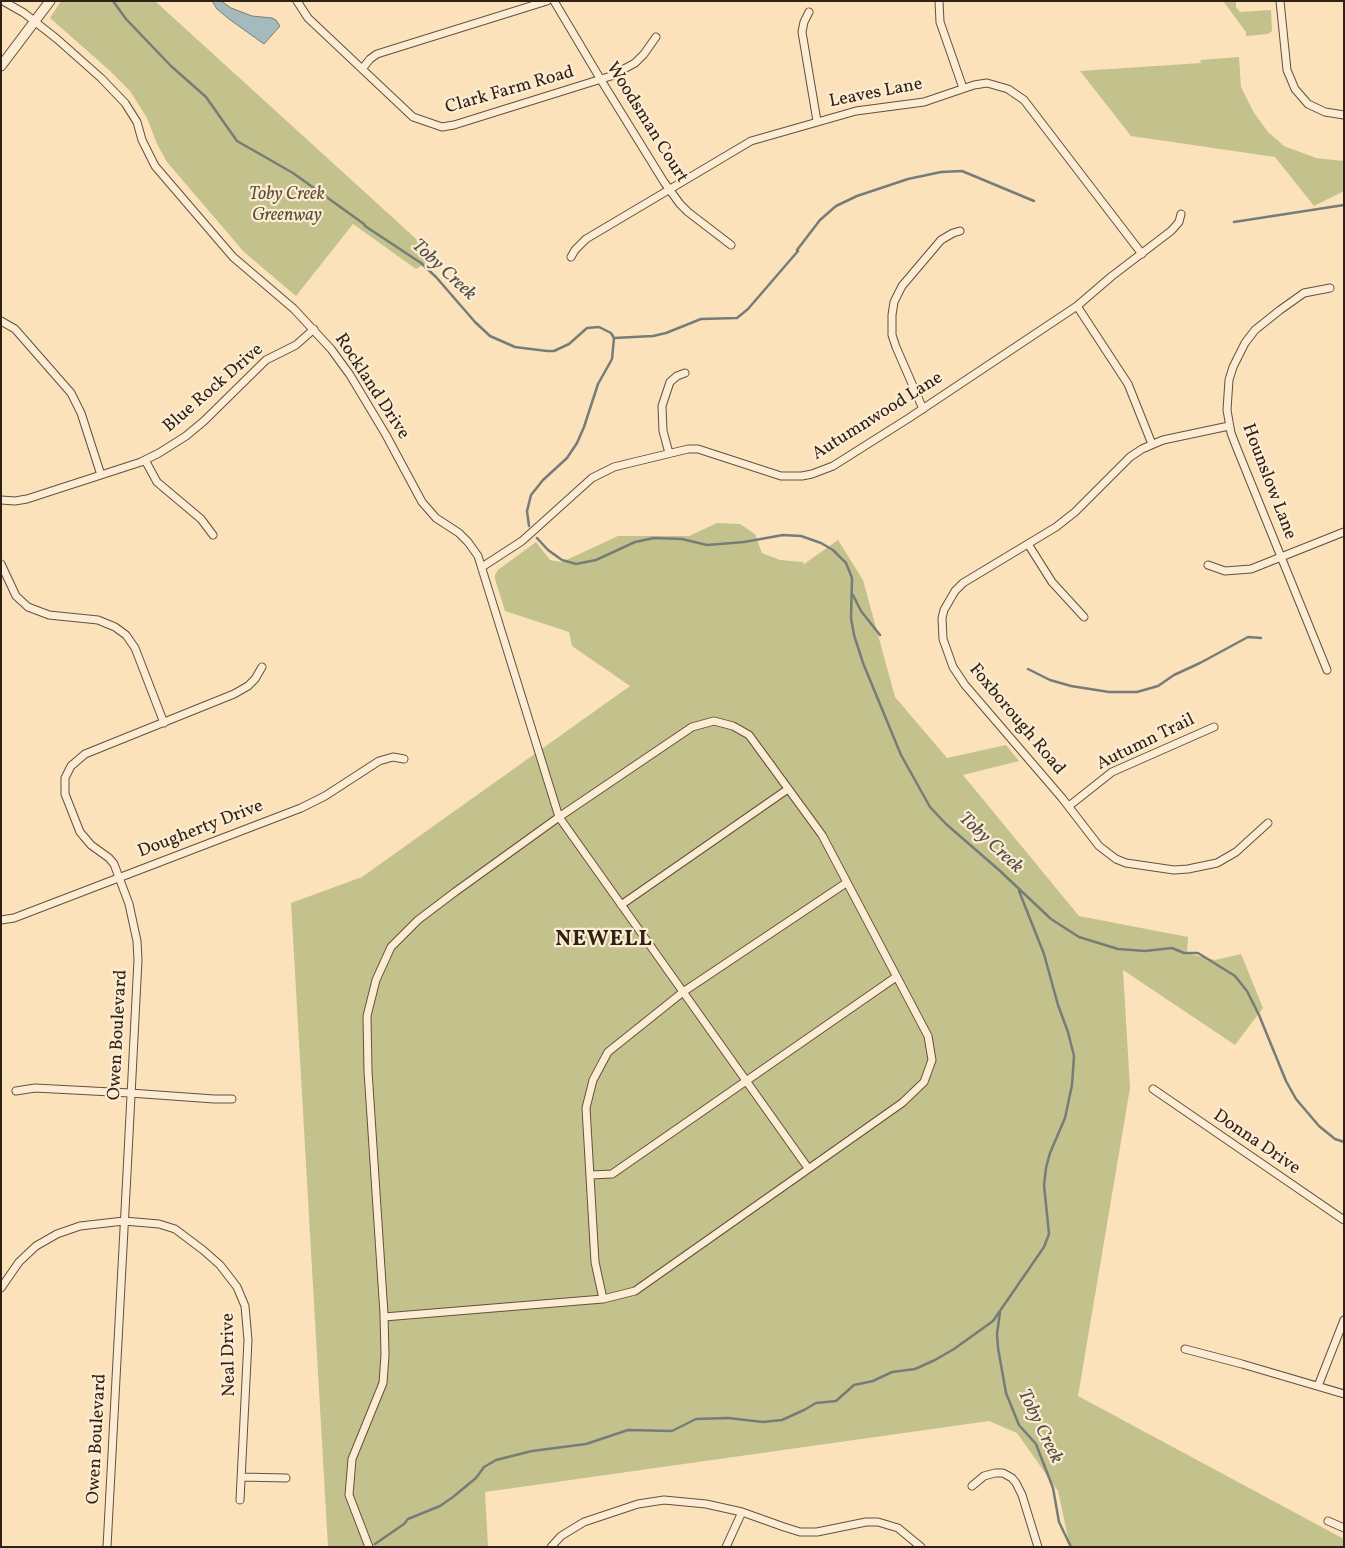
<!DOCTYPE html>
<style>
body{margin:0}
#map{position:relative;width:1345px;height:1548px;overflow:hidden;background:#fbe2bb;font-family:Vollkorn,serif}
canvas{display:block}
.frame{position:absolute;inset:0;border:2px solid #2f2113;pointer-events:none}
</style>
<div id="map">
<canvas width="1345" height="1548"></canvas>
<div class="frame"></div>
</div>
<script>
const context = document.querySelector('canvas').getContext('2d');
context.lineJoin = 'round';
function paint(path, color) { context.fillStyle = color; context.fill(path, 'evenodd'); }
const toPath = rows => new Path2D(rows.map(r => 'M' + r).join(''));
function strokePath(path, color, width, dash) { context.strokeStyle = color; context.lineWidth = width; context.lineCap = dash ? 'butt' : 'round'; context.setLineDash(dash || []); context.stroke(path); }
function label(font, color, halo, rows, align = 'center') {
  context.font = font + ' Vollkorn,serif'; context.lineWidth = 4.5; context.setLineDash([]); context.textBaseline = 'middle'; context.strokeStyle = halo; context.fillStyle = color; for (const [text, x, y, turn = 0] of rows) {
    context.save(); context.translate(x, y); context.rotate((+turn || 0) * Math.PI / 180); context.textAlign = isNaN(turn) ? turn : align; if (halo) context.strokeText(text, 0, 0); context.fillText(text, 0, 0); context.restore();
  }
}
const green = toPath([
 [61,1,155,1,436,257,416,269,353,224,296,296,244,252,167,162,157,144,147,118,130,91,109,70,50,18],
 [1223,1,1236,1,1236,7,1240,12,1271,10,1272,31,1268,34,1246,36,1246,32],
 [1239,57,1241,87,1254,113,1268,132,1284,146,1316,158,1344,161,1344,191,1314,206,1275,157,1131,136,1080,71,1201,63,1200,60],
 [717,523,740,524,755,534,762,553,780,560,803,562,804,564,838,540,863,580,895,697,947,758,1006,745,1019,761,963,775,1079,916,1188,937,1187,953,1215,960,1241,954,1263,1008,1235,1045,1123,970,1130,1088,1078,1396,1344,1539,1344,1547,1070,1547,1058,1491,1017,1433,989,1421,485,1492,488,1547,328,1547,291,903,362,877,630,686,572,646,569,632,505,611,495,579,495,575,498,570,536,542,550,560,562,562,618,536,689,536]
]);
const water = toPath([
 [212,1,221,1,231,8,252,16,272,18,276,20,280,26,264,44,229,19,217,9,212,1]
]);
const stream = toPath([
 [113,1,126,19,171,66,206,97,237,141,293,173,364,224,365,226,421,263,436,277,475,322,490,336,515,347,547,351,554,351,569,344,587,328,599,327,611,333,614,338,612,359,598,384,584,427,577,443,567,458,543,480,531,495,527,511,529,526],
 [1234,222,1344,205],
 [614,338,653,336,666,333,701,319,737,318,748,309,798,251,797,250,820,220,836,206,857,196,908,179,941,172,962,171,1034,201],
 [537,538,548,550,562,560,576,564,596,560,635,542,654,538,682,539,707,545,744,542,783,535,801,536,821,543,833,550,846,563,852,578,851,618,854,635,863,663,901,755,930,807,946,824,999,870,1051,919,1079,937,1118,949,1145,951,1172,948,1184,953,1198,953,1235,976,1247,991,1259,1015,1286,1081,1296,1099,1319,1126,1335,1139,1344,1142],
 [853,595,861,611,880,635],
 [1028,669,1050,680,1071,686,1109,692,1137,692,1158,686,1174,675,1200,663,1248,637,1261,638],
 [1000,1312,997,1334,998,1348,1006,1393,1019,1425,1036,1444,1053,1488,1059,1522,1071,1547],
 [375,1544,404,1524,408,1519,440,1506,453,1497,476,1478,484,1467,496,1460,532,1451,586,1444,628,1430,672,1431,696,1419,728,1418,763,1422,782,1420,804,1410,816,1403,836,1401,854,1385,873,1381,892,1372,915,1369,935,1360,954,1349,993,1321,1044,1247,1049,1234,1044,1185,1046,1168,1050,1153,1065,1118,1072,1085,1074,1056,1068,1032,1058,1005,1044,954,1019,891]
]);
const minor = toPath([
 [3,1,24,13,57,39,101,78,125,103,137,122,142,140,155,166,233,257,294,309,331,349,350,375,386,435,422,502,436,518,459,533,468,542,478,556,559,817,808,1168],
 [297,1,308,18,413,117,442,127,454,125,611,76,635,63,644,54,656,37],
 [554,1,601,80,664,182,680,204,688,212,731,245],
 [939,1,940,22,963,88],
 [1280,1,1287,70,1295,89,1308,104,1325,112,1344,115],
 [809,12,804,22,802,32,817,121],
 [362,69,370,59,377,54,547,1],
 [571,257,575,250,586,239,751,141,856,111,924,102,974,85,987,83,1008,89,1024,100,1142,254],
 [1077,306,1128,384,1152,444],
 [1,321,15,329,71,393,81,413,101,475],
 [923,409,896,347,892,335,892,315,894,302,902,286,941,240,953,233,960,231],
 [1229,426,1163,440,1142,449,1130,457,1075,512,1056,527,963,583,955,591,944,610,942,618,943,639,953,667,965,685,1062,798,1099,846,1116,859,1126,863,1174,870,1188,869,1217,863,1236,852,1268,823],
 [669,453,663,431,662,406,670,382,677,376,685,373],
 [145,460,157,482,201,519,213,535],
 [1,500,15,501,27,499,141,462,159,453,186,436,204,421,266,360,296,345,314,329],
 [1028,544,1052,582,1084,617],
 [1,564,16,596,28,607,49,615,98,620,115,627,126,635,135,648,164,723],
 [1208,565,1225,571,1251,569,1344,532],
 [482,567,522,541,592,478,614,467,626,464,688,449,698,449,781,476,802,476,812,474,833,466,909,418,1077,306,1112,276,1171,231,1179,222,1181,214],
 [1327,670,1238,451,1231,433,1227,410,1229,380,1233,367,1245,343,1255,330,1280,310,1304,293,1330,288],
 [1069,806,1112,772,1214,727],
 [621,905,788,789],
 [1,920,14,918,301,808,325,796,379,761,393,757,404,759],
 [1153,1089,1344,1220],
 [16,1091,35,1088,130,1093,214,1099,232,1099],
 [591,1175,612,1174,896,977],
 [1,1288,19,1262,36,1246,57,1234,80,1226,124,1221,159,1224,175,1229,203,1250,220,1265,237,1287,245,1306,248,1340,240,1500],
 [603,1299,595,1262,586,1108,593,1080,608,1052,683,992,846,883],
 [1185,1349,1242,1364,1344,1394],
 [1318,1386,1344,1320],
 [241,1477,286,1478],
 [972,1486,984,1476,995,1473,1003,1473,1012,1478,1016,1483,1022,1495,1038,1547],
 [1328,1521,1344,1528],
 [107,1547,127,1173,138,960,137,941,129,904,114,864,109,858,91,845,80,832,65,794,65,778,71,766,85,754,234,694,248,686,255,679,262,667],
 [369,1547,349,1495,352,1459,383,1383,385,1355,384,1314,368,1071,367,1016,376,980,391,947,418,920,455,892,559,817,692,727,714,721,733,726,749,735,822,835,928,1036,932,1060,924,1082,902,1103,635,1291,603,1299,384,1317],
 [551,1547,561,1536,584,1522,638,1504,664,1500,706,1504,742,1512,784,1527,800,1532,817,1532,866,1522,878,1522,898,1528,921,1547],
 [726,1547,742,1512]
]);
const tertiary = toPath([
 [1,66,50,1]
]);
const streetNames = [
 ["Clark Farm Road",510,91,-16],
 ["Leaves Lane",876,94,-11],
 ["Woodsman Court",646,123,58],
 ["Rockland Drive",371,387,57],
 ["Blue Rock Drive",214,389,-41],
 ["Autumnwood Lane",878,417,-32],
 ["Hounslow Lane",1268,482,69],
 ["Foxborough Road",1016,720,50],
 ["Autumn Trail",1146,743,-26],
 ["Dougherty Drive",201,830,-21],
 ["Owen Boulevard",119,1035,-87],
 ["Donna Drive",1256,1143,34],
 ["Neal Drive",230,1355,-91],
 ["Owen Boulevard",98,1439,-87]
];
const parkNames = [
 ["Toby Creek",287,196],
 ["Greenway",287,217]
];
const waterNames = [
 ["Toby Creek",443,271,43],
 ["Toby Creek",990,844,43],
 ["Toby Creek",1039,1427,64]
];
const districtNames = [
 ["NEWELL",604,941]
];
paint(green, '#c4c28c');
paint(water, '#a5babc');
strokePath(water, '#767d78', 1);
strokePath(stream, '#767d78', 2.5);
strokePath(minor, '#62513d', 9);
strokePath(tertiary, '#62513d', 11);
strokePath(minor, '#fcecd3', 7);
strokePath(tertiary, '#fcecd3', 9);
label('18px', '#2f2113', '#fcecd3', streetNames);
label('italic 18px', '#5c5137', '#fcecd3', parkNames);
label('italic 19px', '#524f46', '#fcecd3', waterNames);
context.letterSpacing = '1px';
label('bold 22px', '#2f2113', '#fcecd3', districtNames);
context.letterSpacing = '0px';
</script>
